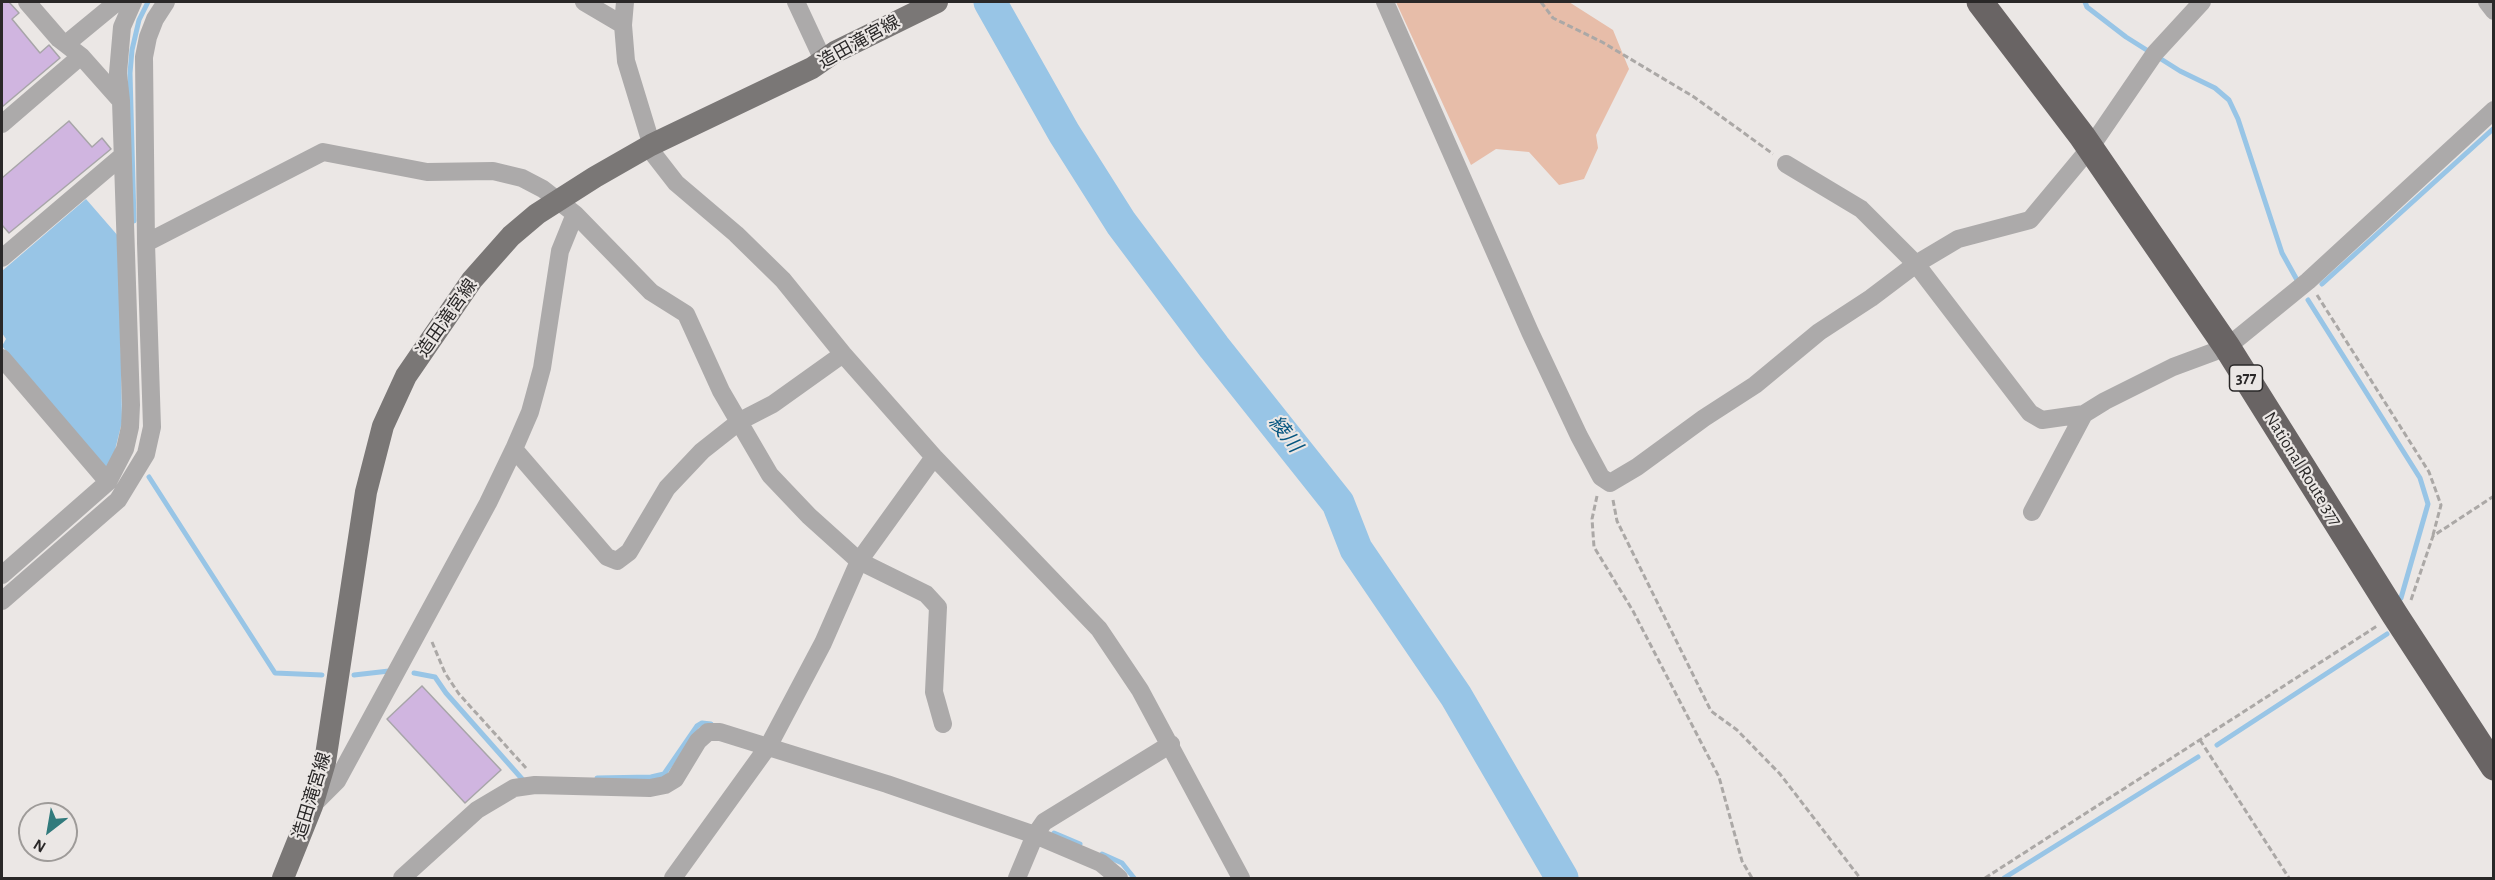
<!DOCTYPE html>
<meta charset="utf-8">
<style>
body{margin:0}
#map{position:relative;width:2495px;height:880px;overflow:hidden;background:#ebe7e5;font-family:"Alegreya Sans",sans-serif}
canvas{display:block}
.frame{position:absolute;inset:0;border:3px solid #2a2828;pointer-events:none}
.north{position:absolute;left:18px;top:802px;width:60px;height:60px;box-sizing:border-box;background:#ebe7e5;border:2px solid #9e9b99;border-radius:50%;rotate:211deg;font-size:16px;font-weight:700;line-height:24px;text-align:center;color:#2a2828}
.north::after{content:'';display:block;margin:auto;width:21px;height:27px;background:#317a7c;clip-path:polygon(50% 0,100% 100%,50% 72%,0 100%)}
</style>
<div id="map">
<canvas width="2495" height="880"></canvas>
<div class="frame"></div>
<div class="north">N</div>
</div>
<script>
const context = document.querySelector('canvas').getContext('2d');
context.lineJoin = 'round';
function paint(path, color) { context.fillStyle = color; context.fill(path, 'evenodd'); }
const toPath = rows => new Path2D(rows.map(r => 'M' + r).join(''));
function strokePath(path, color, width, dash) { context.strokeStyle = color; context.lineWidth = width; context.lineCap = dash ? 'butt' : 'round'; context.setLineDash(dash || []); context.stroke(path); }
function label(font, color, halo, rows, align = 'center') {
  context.font = font + ' "Alegreya Sans","Noto Sans JP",sans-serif'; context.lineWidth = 4.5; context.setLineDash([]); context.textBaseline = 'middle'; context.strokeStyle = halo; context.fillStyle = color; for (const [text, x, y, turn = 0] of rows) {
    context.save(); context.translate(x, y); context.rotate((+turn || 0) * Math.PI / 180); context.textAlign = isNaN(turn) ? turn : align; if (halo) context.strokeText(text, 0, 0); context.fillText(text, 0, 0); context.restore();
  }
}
const green = toPath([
 [1396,2,1569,2,1613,30,1629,69,1596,135,1598,148,1584,179,1559,185,1529,152,1496,149,1471,165]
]);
const water = toPath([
 [86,199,119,237,122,422,115,450,106,469,2,346,6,339,2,333,2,271]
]);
const stream = toPath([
 [2085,2,2087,7,2126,37,2180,71,2215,88,2229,100,2238,119,2282,253,2297,280],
 [134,221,130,73,132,50,139,20,148,2],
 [2322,284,2494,128],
 [2308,300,2420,478,2428,504,2401,598],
 [149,477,275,673,322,675],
 [414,673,435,677,446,693,523,780],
 [354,675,389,671],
 [2217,745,2387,634],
 [597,778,651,777,664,774,697,726,702,723,711,724],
 [1054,833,1080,844],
 [1102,854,1122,863,1134,878],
 [2004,878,2198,757]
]);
const river = toPath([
 [990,2,1064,133,1121,223,1214,347,1338,503,1356,549,1456,696,1562,878]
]);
const building = toPath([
 [2,2,9,2,19,13,12,19,40,53,49,45,60,58,2,107,2,2],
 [69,121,92,147,102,138,111,149,9,233,2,225,2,178,69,121],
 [422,686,501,770,465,803,387,719,422,686]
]);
const path = toPath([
 [1541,2,1553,18,1602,42,1694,97,1773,154],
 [2317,295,2429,472,2441,505,2433,535],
 [1597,496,1592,519,1594,547,1633,611,1719,777,1742,861,1752,878],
 [1613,500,1617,521,1711,711,1737,730,1780,774,1860,878],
 [2411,600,2433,536,2494,496],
 [432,642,445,673,459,694,526,768],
 [2200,740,2289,878],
 [1985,878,2377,626]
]);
const minor = toPath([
 [27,2,59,39,81,56,121,101],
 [584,2,623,25],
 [625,2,623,25,626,61,655,156,676,183,736,234,783,280,843,354,934,457,1099,629,1140,690,1241,878],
 [796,2,823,60],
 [1385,2,1530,332,1579,436,1601,477,1610,483,1637,467,1704,418,1755,385,1819,332,1871,298,1916,264,1958,239,2030,220,2090,148,2155,53,2202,2],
 [2487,2,2494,11],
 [66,44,117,2],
 [2,124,81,56],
 [1786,164,1861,209,1916,264,2030,413,2042,420,2084,414,2105,401,2173,367,2227,347,2308,281,2494,110],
 [575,214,651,292,686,314,721,391,770,475,809,516,859,561,926,594,938,607,934,692,943,724],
 [146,243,323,152,427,172,493,171,522,178,543,189,575,214,560,251,542,368,530,412,514,449,488,503,337,781,312,806],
 [2,258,122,156],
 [2,358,108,482],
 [514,449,607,557,617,561,629,552,667,488,702,451,740,421,773,404,843,354],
 [2032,512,2084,414],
 [2,575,108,482,125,449,130,427,131,405,121,101,118,73,122,27,133,2],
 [2,601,118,500,146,454,152,427,146,243,144,57,148,37,155,19,166,2],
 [402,878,477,810,514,788,535,785,650,788,665,785,675,779,698,741,708,732,720,732,887,784,1035,835,1101,863,1119,878],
 [673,878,769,745,823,643,859,561,934,457],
 [1017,878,1035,835,1044,822,1171,744]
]);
const major = toPath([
 [283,878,312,806,325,762,366,492,383,426,406,376,472,280,511,236,537,214,595,177,651,145,812,68,835,52,937,2]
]);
const highway = toPath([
 [1980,2,2082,136,2227,347,2395,615,2494,767]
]);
const shields = [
 [2246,378,33]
];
const shieldNames = [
 ["377",2246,378]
];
const streetNames = [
 ["造田滝宮線",859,42,-29],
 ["造田滝宮線",447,318,-55],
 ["National Route 377",2303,469,58],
 ["造田滝宮線",312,796,-73]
];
const waterNames = [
 ["綾川",1285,434,52]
];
paint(green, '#e7bda9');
paint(water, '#98c5e6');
strokePath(stream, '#98c5e6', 5);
strokePath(river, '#98c5e6', 33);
paint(building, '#d0b5e0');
strokePath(building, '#a7a5a8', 1.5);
strokePath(path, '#aba8a6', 3, [6, 3]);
strokePath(minor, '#acaaaa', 18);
strokePath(major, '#7a7776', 22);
strokePath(highway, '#696464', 27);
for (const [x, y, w] of shields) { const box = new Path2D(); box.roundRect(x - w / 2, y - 13, w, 26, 4.5); context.fillStyle = '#ebe7e5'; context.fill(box); strokePath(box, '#2a2828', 1.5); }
label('bold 16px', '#2a2828', null, shieldNames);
label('18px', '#2a2828', '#ebe7e5', streetNames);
label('italic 20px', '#065680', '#ebe7e5', waterNames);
</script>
